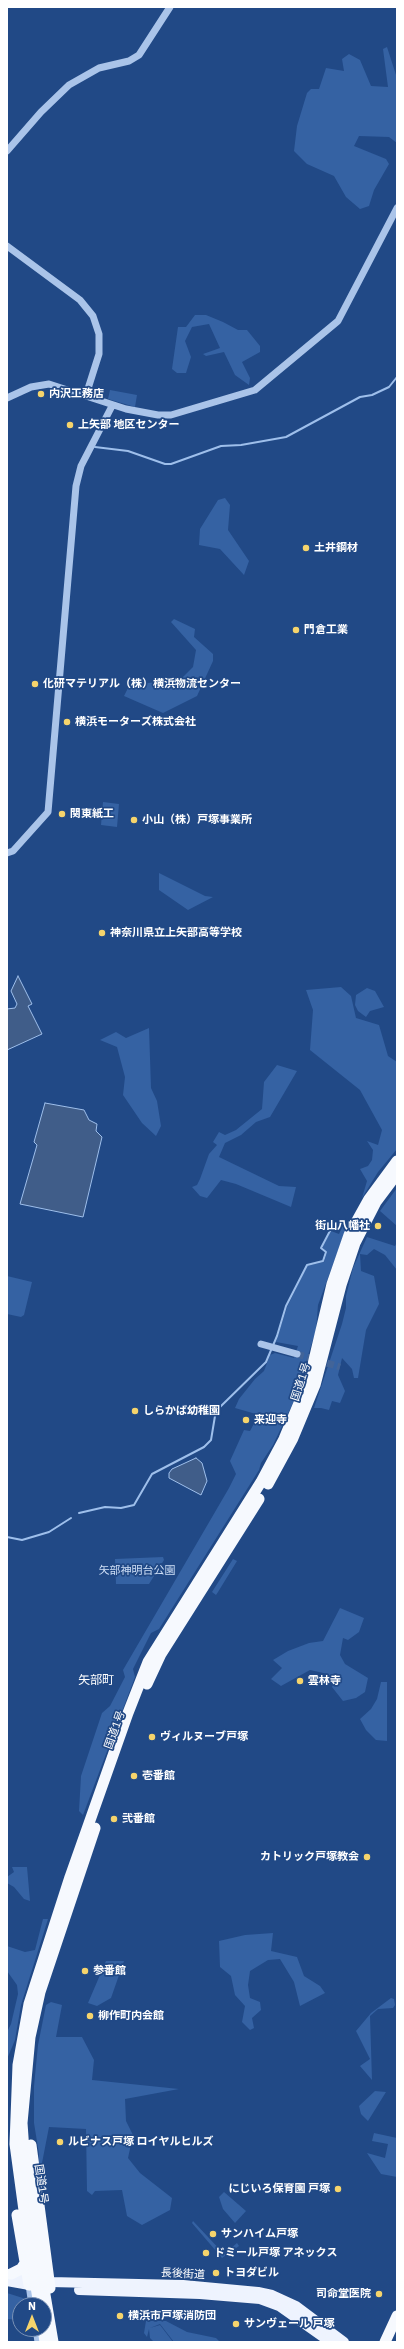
<!DOCTYPE html>
<meta charset="utf-8">
<style>
body{margin:0}
#map{position:relative;width:404px;height:2349px;overflow:hidden;background:#214986;font-family:"IBM Plex Sans",sans-serif}
canvas{display:block}
.frame{position:absolute;inset:0;border:8px solid #fff;pointer-events:none}
.north{position:absolute;left:12px;top:2297px;width:40px;height:40px;box-sizing:border-box;background:#214986;border:1px solid #7a92b6;border-radius:50%;rotate:0deg;font-size:11px;font-weight:700;line-height:16px;text-align:center;color:#fff}
.north::after{content:'';display:block;margin:auto;width:14px;height:18px;background:#f6d46c;clip-path:polygon(50% 0,100% 100%,50% 72%,0 100%)}
</style>
<div id="map">
<canvas width="404" height="2349"></canvas>
<div class="frame"></div>
<div class="north">N</div>
</div>
<script>
const context = document.querySelector('canvas').getContext('2d');
context.lineJoin = 'round';
function paint(path, color) { context.fillStyle = color; context.fill(path, 'evenodd'); }
const toPath = rows => new Path2D(rows.map(r => 'M' + r).join(''));
function strokePath(path, color, width, dash) { context.strokeStyle = color; context.lineWidth = width; context.lineCap = dash ? 'butt' : 'round'; context.setLineDash(dash || []); context.stroke(path); }
function label(font, color, halo, rows, align = 'center') {
  context.font = font + ' "IBM Plex Sans","Noto Sans JP",sans-serif'; context.lineWidth = 3.5; context.setLineDash([]); context.textBaseline = 'middle'; context.strokeStyle = halo; context.fillStyle = color; for (const [text, x, y, turn = 0] of rows) {
    context.save(); context.translate(x, y); context.rotate((+turn || 0) * Math.PI / 180); context.textAlign = isNaN(turn) ? turn : align; if (halo) context.strokeText(text, 0, 0); context.fillText(text, 0, 0); context.restore();
  }
}
const green = toPath([
 [387,47,397,78,397,143,389,137,359,136,354,146,386,159,389,164,374,190,369,206,360,209,346,197,334,176,307,164,294,151,297,126,307,93,311,89,319,89,326,68,344,71,342,59,349,54,360,60,371,86,388,87,383,49],
 [195,315,206,315,223,322,238,330,247,330,260,346,260,352,242,362,250,378,249,385,235,375,224,352,206,356,203,354,220,348,209,324,192,327,185,341,191,357,186,373,177,373,172,369,178,327,186,327],
 [110,390,137,395,135,407,108,399],
 [225,498,230,505,228,530,249,561,244,575,220,549,199,545,200,529,218,500],
 [174,619,195,629,194,637,213,654,213,661,197,696,163,713,124,696,131,682,140,684,165,681,174,686,193,667,196,650,171,622],
 [103,802,119,804,117,827,101,825],
 [159,873,205,896,213,897,188,910,159,890],
 [341,987,351,996,356,1018,379,1025,388,1056,397,1062,397,1149,378,1172,362,1198,367,1181,360,1169,368,1166,372,1160,373,1150,367,1141,378,1145,382,1130,360,1090,310,1050,313,1010,306,990],
 [367,988,375,991,384,1007,370,1011,366,1017,358,1011,355,1005,356,995],
 [149,1028,151,1088,157,1101,161,1126,156,1136,142,1123,123,1095,125,1077,117,1047,100,1040,116,1032,126,1038],
 [277,1065,297,1071,270,1117,256,1122,241,1135,225,1143,219,1157,279,1186,296,1187,291,1207,236,1184,221,1180,207,1198,200,1196,192,1187,197,1185,200,1179,209,1154,217,1145,213,1142,219,1132,225,1135,236,1130,262,1109,264,1082],
 [397,1188,397,1226,380,1211],
 [344,1223,348,1224,318,1305,316,1330,293,1403,273,1445,261,1463,259,1470,159,1629,151,1633,133,1669,135,1677,83,1815,79,1811,81,1776,102,1713,110,1706,125,1677,123,1670,229,1488,236,1474,230,1461,244,1430,250,1431,257,1418,256,1414,235,1408,239,1399,255,1379,264,1371,270,1355,275,1353,294,1358,298,1346,276,1342,287,1307,307,1266,324,1262,327,1252,322,1247,331,1231,339,1234],
 [367,1237,395,1246,397,1242,397,1270,385,1255,374,1249,367,1255,360,1254,361,1271,374,1276,379,1304,366,1330,358,1378,354,1378,352,1369,342,1358,338,1375,345,1391,340,1403,332,1401,329,1410,321,1408,314,1408,342,1324,346,1308,346,1296,353,1268],
 [7,1276,32,1282,24,1315,21,1317,7,1314],
 [163,1557,164,1560,149,1584,116,1584,115,1559],
 [233,1559,237,1561,218,1592,216,1595,212,1592],
 [340,1608,364,1618,359,1632,348,1640,343,1638,340,1655,345,1664,368,1678,365,1692,356,1698,343,1701,332,1687,334,1682,328,1674,310,1670,281,1686,271,1679,282,1668,273,1660,288,1651,309,1643,323,1641],
 [381,1682,387,1682,387,1741,376,1740,366,1730,360,1719,371,1709,377,1699],
 [12,1867,27,1867,30,1901,24,1899,14,1887,7,1883,7,1877,14,1872],
 [43,1919,48,1919,21,2005,15,2040,7,2059,7,2032,11,2024,18,1994,17,1985,7,1971,7,1946,25,1952,35,1950],
 [273,1933,271,1951,297,1957,304,1976,320,1986,325,1993,300,2006,294,1982,280,1959,268,1960,250,1971,248,1985,250,1998,260,2002,261,2010,252,2018,254,2028,250,2030,242,2022,245,2006,235,1995,231,1976,220,1967,219,1941,245,1935],
 [106,1961,124,1961,111,1998,97,2006,88,2003],
 [391,1998,394,1999,395,2005,393,2008,378,2009,370,2016,372,2080,360,2066,370,2059,356,2031,371,2013],
 [51,2002,62,2005,56,2037,82,2037,94,2060,92,2080,179,2089,125,2099,126,2121,133,2135,128,2158,140,2173,172,2198,170,2210,142,2225,127,2216,122,2190,95,2191,92,2195,87,2191,86,2129,49,2127,42,2163,38,2164,39,2154,34,2123,34,2086,38,2045,46,2005],
 [375,2091,386,2092,368,2121,361,2114,359,2106],
 [374,2133,397,2138,397,2177,381,2174,367,2153,385,2158,388,2144,372,2141],
 [224,2192,246,2211,235,2223,223,2209,219,2197],
 [193,2221,224,2254,237,2243,239,2246,222,2258,192,2223],
 [7,2293,26,2299,28,2305,20,2305,20,2320,7,2319],
 [146,2321,166,2321,187,2332,216,2338,220,2342,174,2342,160,2324,150,2328,160,2325,173,2342,154,2342,150,2338,149,2329,147,2337,144,2333]
]);
const water = toPath([
 [18,976,32,1004,28,1006,42,1034,7,1050,7,1009,15,1008,17,1004,11,991,18,976],
 [45,1103,84,1110,89,1120,97,1124,96,1131,102,1137,83,1217,20,1204,37,1145,34,1142,45,1103],
 [196,1458,202,1463,207,1481,201,1495,169,1478,169,1473,172,1469,196,1458]
]);
const stream = toPath([
 [95,447,128,451,165,464,171,464,221,446,241,445,286,437,360,397,372,395,389,387,397,377],
 [79,1513,105,1507,121,1508,134,1505,152,1474,204,1447,211,1440,215,1416,219,1408,266,1362,277,1336,286,1306,307,1265,323,1261,326,1252,321,1248,331,1229],
 [7,1537,22,1540,49,1532,71,1518]
]);
const tertiaryTunnel = toPath([
 [297,1354,340,1367]
]);
const tertiary = toPath([
 [7,151,41,112,69,85,99,68,129,61,139,55,170,7],
 [7,246,80,300,93,316,99,334,99,354,86,395],
 [7,398,31,387,49,384,126,409,158,415,171,415,255,390,338,321,397,208],
 [7,853,13,851,48,812,76,486,81,466,112,406],
 [261,1344,297,1354],
 [29,2285,32,2305],
 [36,2329,38,2342]
]);
const primary = toPath([
 [7,2274,50,2282,183,2285,258,2292,272,2295,296,2306,344,2342],
 [7,2281,35,2286],
 [79,2290,200,2294,260,2299,279,2306,330,2342]
]);
const trunk = toPath([
 [268,1484,293,1438,315,1385,341,1285,355,1243,376,1202,397,1174],
 [147,1684,161,1654,259,1499],
 [31,2145,50,2288],
 [17,2215,29,2285],
 [33,2224,26,2180,22,2123,30,2037,40,1992,95,1828],
 [26,2225,15,2144,18,2065,29,2004,70,1877,128,1713,148,1662,261,1482,284,1439,310,1377,332,1284,349,1235,369,1199,397,1161],
 [11,2274,21,2269,25,2263],
 [43,2329,45,2342],
 [385,2342,397,2316]
]);
const trunkBridge = toPath([
 [33,2224,53,2342],
 [26,2225,39,2305]
]);
const markers = [
 [41,394,4,"#f6d46c"],
 [70,425,4,"#f6d46c"],
 [306,548,4,"#f6d46c"],
 [296,630,4,"#f6d46c"],
 [35,684,4,"#f6d46c"],
 [67,722,4,"#f6d46c"],
 [62,814,4,"#f6d46c"],
 [134,820,4,"#f6d46c"],
 [102,933,4,"#f6d46c"],
 [378,1226,4,"#f6d46c"],
 [135,1411,4,"#f6d46c"],
 [246,1420,4,"#f6d46c"],
 [300,1681,4,"#f6d46c"],
 [152,1737,4,"#f6d46c"],
 [134,1776,4,"#f6d46c"],
 [114,1819,4,"#f6d46c"],
 [367,1857,4,"#f6d46c"],
 [85,1971,4,"#f6d46c"],
 [90,2016,4,"#f6d46c"],
 [60,2142,4,"#f6d46c"],
 [338,2189,4,"#f6d46c"],
 [213,2234,4,"#f6d46c"],
 [206,2253,4,"#f6d46c"],
 [216,2273,4,"#f6d46c"],
 [379,2294,4,"#f6d46c"],
 [120,2316,4,"#f6d46c"],
 [236,2324,4,"#f6d46c"]
];
const poiNames = [
 ["内沢工務店",49,394],
 ["上矢部 地区センター",78,425],
 ["土井鋼材",314,548],
 ["門倉工業",304,630],
 ["化研マテリアル（株）横浜物流センター",43,684],
 ["横浜モーターズ株式会社",75,722],
 ["関東紙工",70,814],
 ["小山（株）戸塚事業所",142,820],
 ["神奈川県立上矢部高等学校",110,933],
 ["街山八幡社",370,1226,"right"],
 ["しらかば幼稚園",143,1411],
 ["来迎寺",254,1420],
 ["雲林寺",308,1681],
 ["ヴィルヌーブ戸塚",160,1737],
 ["壱番館",142,1776],
 ["弐番館",122,1819],
 ["カトリック戸塚教会",359,1857,"right"],
 ["参番館",93,1971],
 ["柳作町内会館",98,2016],
 ["ルビナス戸塚 ロイヤルヒルズ",68,2142],
 ["にじいろ保育園 戸塚",330,2189,"right"],
 ["サンハイム戸塚",221,2234],
 ["ドミール戸塚 アネックス",214,2253],
 ["トヨダビル",224,2273],
 ["司命堂医院",371,2294,"right"],
 ["横浜市戸塚消防団",128,2316],
 ["サンヴェール 戸塚",244,2324]
];
const streetNames = [
 ["国道1号",301,1382,-72],
 ["国道1号",115,1730,-70],
 ["国道1号",41,2184,82],
 ["長後街道",183,2274,3]
];
const parkNames = [
 ["矢部神明台公園",137,1571]
];
const neighbourhoodNames = [
 ["矢部町",96,1681]
];
paint(green, '#3562a3');
paint(water, '#405d89');
strokePath(water, '#9ebfeb', 1);
strokePath(stream, '#9ebfeb', 2);
strokePath(tertiaryTunnel, '#426498', 7, [7, 3.5]);
strokePath(tertiary, '#aac4e9', 7);
strokePath(primary, '#eef3fe', 10);
strokePath(trunk, '#f6f9fe', 11);
strokePath(trunkBridge, '#f6f9fe', 11);
for (const [x, y, r, color] of markers) { const dot = new Path2D(); dot.arc(x, y, r, 0, 2 * Math.PI); context.fillStyle = color; context.fill(dot); strokePath(dot, '#214986', 1.5); }
label('bold 11px', '#fff', '#214986', poiNames, 'left');
label('11px', '#fff', '#214986', streetNames);
label('11px', '#cfdff7', '#214986', parkNames);
label('12px', '#fff', '#214986', neighbourhoodNames);
</script>
